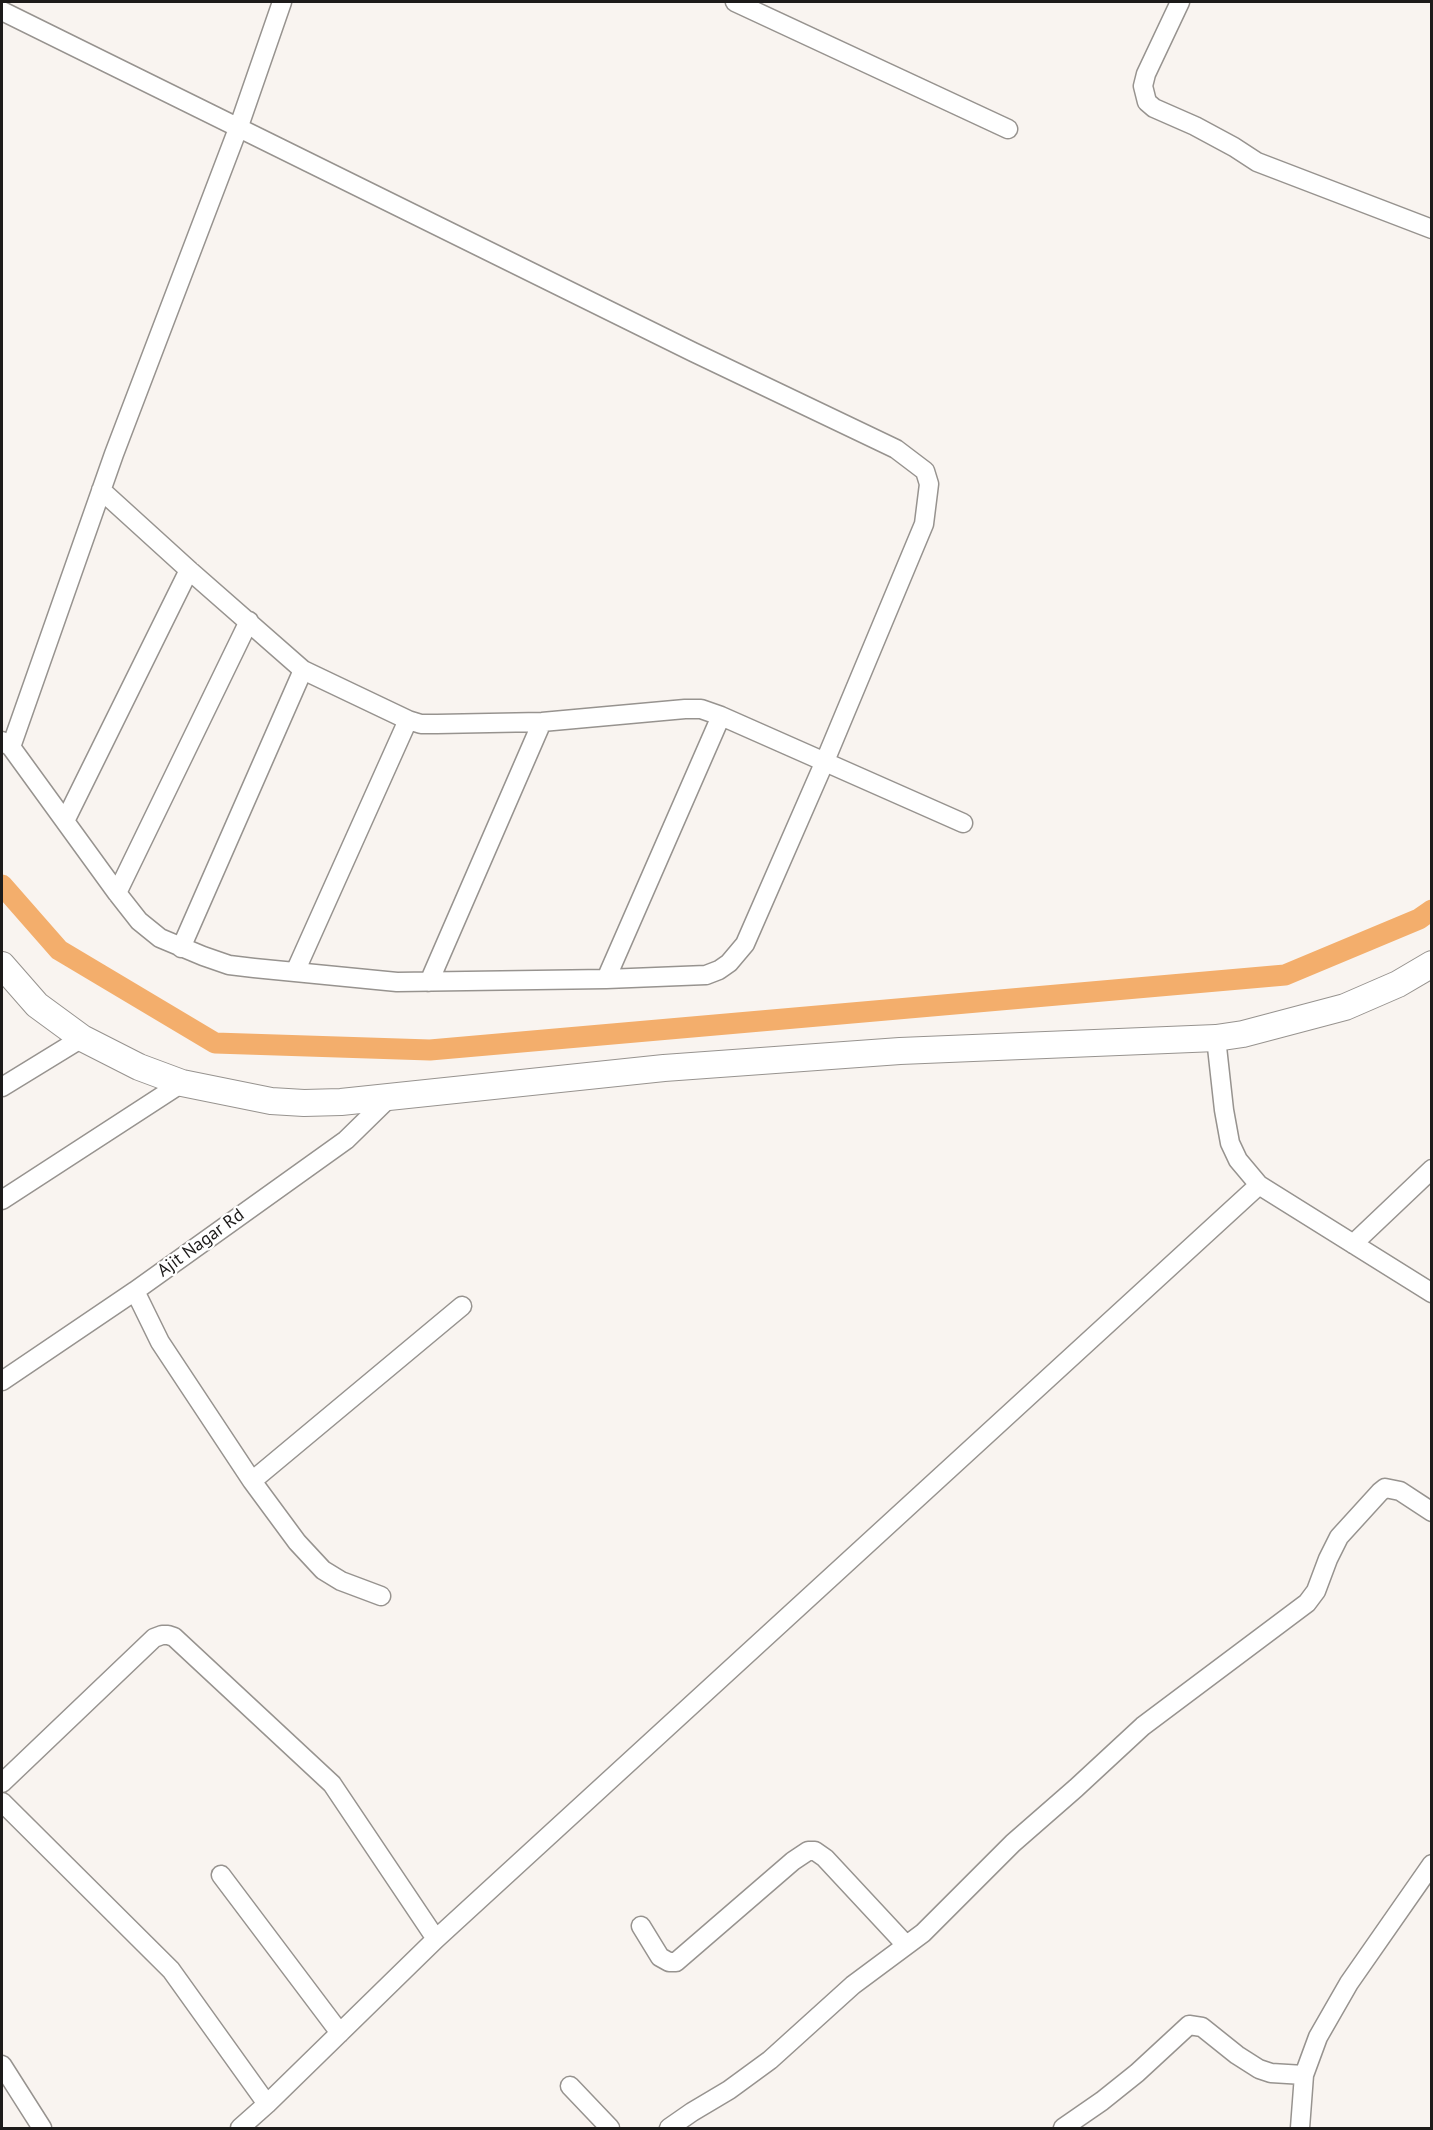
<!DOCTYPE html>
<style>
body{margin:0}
#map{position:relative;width:1433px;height:2130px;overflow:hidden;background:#f9f4f0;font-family:"PT Sans",sans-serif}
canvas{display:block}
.frame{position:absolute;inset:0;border:3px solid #1d1b1a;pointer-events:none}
</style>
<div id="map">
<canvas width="1433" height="2130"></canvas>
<div class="frame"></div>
</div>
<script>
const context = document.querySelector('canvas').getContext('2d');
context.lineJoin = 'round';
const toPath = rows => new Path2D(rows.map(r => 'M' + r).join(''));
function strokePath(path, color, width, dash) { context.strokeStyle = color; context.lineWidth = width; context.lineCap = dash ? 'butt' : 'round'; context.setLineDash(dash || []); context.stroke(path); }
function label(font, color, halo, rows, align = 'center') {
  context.font = font + ' "PT Sans",sans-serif'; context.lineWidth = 4.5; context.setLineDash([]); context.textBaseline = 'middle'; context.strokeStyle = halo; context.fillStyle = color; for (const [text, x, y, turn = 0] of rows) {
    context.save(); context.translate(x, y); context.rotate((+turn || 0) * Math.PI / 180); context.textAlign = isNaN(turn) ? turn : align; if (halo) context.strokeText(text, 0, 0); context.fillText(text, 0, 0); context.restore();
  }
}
const canal = toPath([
 [2,885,59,950,215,1043,430,1050,1285,975,1419,919,1432,910]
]);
const street = toPath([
 [735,2,1008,129],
 [1180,2,1146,74,1143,86,1147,102,1154,108,1195,126,1234,147,1257,162,1432,229],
 [2,11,693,352,896,449,925,471,929,484,924,524,825,761,745,944,729,963,719,970,706,975,606,979,397,982,254,968,229,965,203,956,160,938,139,921,117,893,11,747,2,741],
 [101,490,189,570,303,670,408,720,421,724,437,724,542,722,685,709,701,709,721,716,963,823],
 [11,747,114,454,239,126,282,2],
 [65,821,189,570],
 [117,893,249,621],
 [181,948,303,670],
 [295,972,408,720],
 [606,979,721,716],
 [429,982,542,722],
 [1216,1038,1224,1110,1230,1143,1238,1160,1259,1185,1432,1293],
 [2,1087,82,1038],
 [2,1200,182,1083],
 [1353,1244,1432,1169],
 [135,1291,160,1342,252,1481,462,1306],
 [2,1381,135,1291,346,1140,392,1095],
 [252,1481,297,1542,323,1570,341,1581,381,1596],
 [2,1783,154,1638,162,1635,168,1635,174,1637,332,1784,436,1939],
 [2,1802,171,1970,267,2104],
 [221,1875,340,2033],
 [641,1926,660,1957,669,1962,676,1962,793,1861,808,1851,815,1851,825,1858,906,1945],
 [2,2065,42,2128],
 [570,2086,610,2128],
 [240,2128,267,2104,436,1939,1259,1185],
 [669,2128,692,2112,729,2090,770,2060,853,1985,923,1933,1013,1843,1076,1788,1143,1726,1307,1603,1316,1591,1328,1559,1339,1537,1380,1492,1385,1488,1400,1491,1432,1512],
 [1063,2128,1102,2101,1137,2073,1189,2025,1202,2027,1237,2055,1259,2069,1271,2073,1304,2075],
 [1300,2128,1304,2075,1318,2037,1349,1983,1432,1864]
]);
const secondary = toPath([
 [2,965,37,1005,82,1038,139,1067,182,1083,271,1101,304,1103,341,1102,664,1068,900,1051,1216,1038,1243,1034,1345,1007,1398,984,1432,964]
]);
const streetNames = [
 ["Ajit Nagar Rd",201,1243,-36]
];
strokePath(canal, '#f3ae6c', 21);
strokePath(street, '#97938f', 21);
strokePath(secondary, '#97938f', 28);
strokePath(street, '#fff', 18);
strokePath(secondary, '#fff', 26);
label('18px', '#1d1b1a', '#fff', streetNames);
</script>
